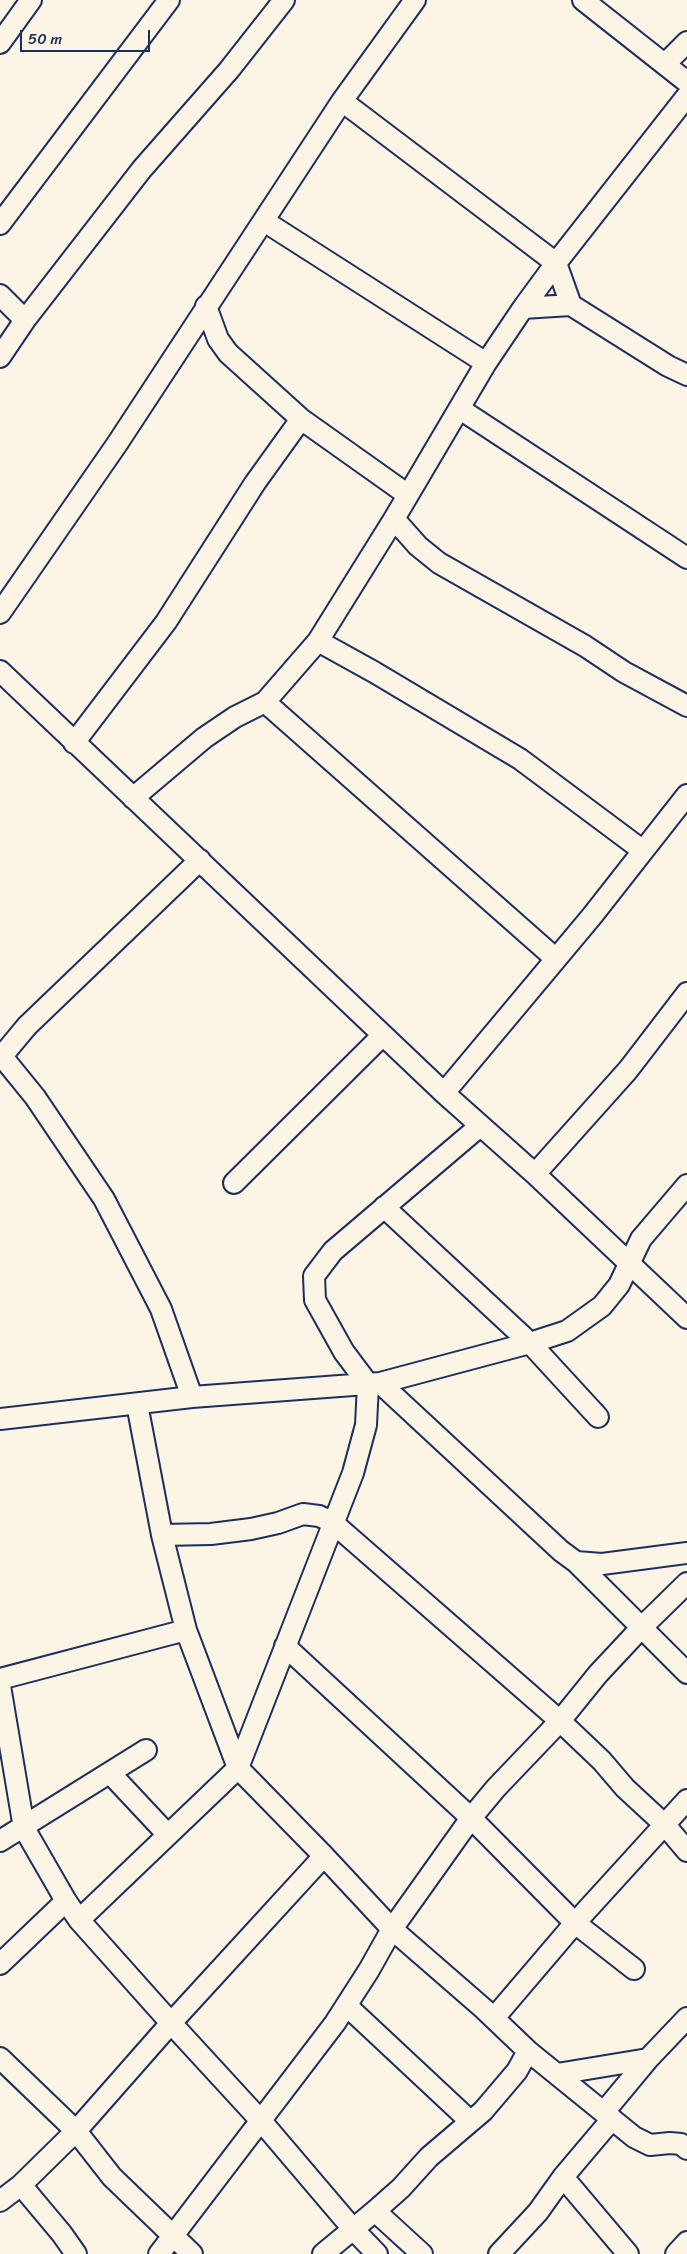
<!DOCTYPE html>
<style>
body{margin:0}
#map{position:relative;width:687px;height:2254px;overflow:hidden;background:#fcf5e5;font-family:Sriracha,sans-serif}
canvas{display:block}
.scale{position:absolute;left:20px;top:30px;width:130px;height:22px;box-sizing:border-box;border:2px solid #1b2f5e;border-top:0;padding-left:6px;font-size:15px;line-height:18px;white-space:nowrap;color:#1b2f5e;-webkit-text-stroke:4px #fcf5e5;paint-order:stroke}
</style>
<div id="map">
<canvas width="687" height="2254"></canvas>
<div class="scale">50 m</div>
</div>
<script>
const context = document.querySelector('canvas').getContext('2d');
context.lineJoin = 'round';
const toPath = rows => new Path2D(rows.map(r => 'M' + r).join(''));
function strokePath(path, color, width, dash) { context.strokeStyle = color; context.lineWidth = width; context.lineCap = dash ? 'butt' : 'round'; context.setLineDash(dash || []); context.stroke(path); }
const street = toPath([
 [583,0,687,82],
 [0,43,31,0],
 [665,64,687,42],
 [342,101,556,263,571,305],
 [264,221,486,363],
 [0,224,169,0],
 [0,295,25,320],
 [206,306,218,339,228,353,301,419,408,495],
 [523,308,571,305,668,366,687,375],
 [0,357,25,320,142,169,229,70,284,0],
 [460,409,687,558],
 [394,519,418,546,439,563,585,646,624,672,687,706],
 [0,613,117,444,342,101,415,0],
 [318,641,374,672,520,759,642,850],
 [0,671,444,1093,535,1174,687,1318],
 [74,743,166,622,255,483,301,419],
 [133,798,204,738,235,717,265,702],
 [556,959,265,702,318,641,394,519,486,363,523,308,556,263,687,96],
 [0,1054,35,1097,104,1199,161,1309,192,1397],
 [2,1056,27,1026,200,860],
 [444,1093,592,916,687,795],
 [535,1174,628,1070,687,993],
 [234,1183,383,1035],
 [384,1207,530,1343,598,1417],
 [380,1383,561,1551,576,1562,602,1564,687,1553],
 [137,1404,162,1535,186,1630,238,1768,324,1856,392,1929,484,2009,528,2051,634,2137,650,2145,670,2143,681,2144,687,2149],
 [0,1419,192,1397,380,1383,530,1343,567,1331,602,1306,619,1285,641,1239,687,1185],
 [162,1535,211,1534,251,1529,278,1523,303,1514,319,1516,332,1522,560,1721,602,1761,625,1788,665,1825,687,1851],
 [576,1562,687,1673],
 [285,1646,471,1818,575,1923,634,1969],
 [0,1679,186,1630],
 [0,1686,24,1828,66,1901,79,1920,171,2023,262,2122,353,2229,377,2254],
 [110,1773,168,1835],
 [0,1841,146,1750],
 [79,1920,238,1768,353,1473,366,1425,368,1384,344,1352,315,1300,314,1276,333,1251,480,1126],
 [0,1964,66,1901],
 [347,2006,470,2121],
 [494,2018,575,1923,687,1800],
 [0,2058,76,2131,112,2177,192,2254],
 [557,2074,648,2059],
 [604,2112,648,2059,687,2018],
 [563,2177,628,2254],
 [21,2185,62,2234,76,2254],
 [0,2201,21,2185,76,2131,171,2023,324,1856],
 [375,2211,422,2254],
 [159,2254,335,2023,369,1970,392,1929,471,1818,496,1788,560,1721,598,1674,641,1628,687,1583],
 [323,2254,375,2211,401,2188,429,2157,483,2111,517,2071,528,2051],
 [499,2254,538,2212,563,2177,612,2119],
 [676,2254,687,2242]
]);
strokePath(street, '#1b2f5e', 24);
strokePath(street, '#fcf5e5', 20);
</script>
